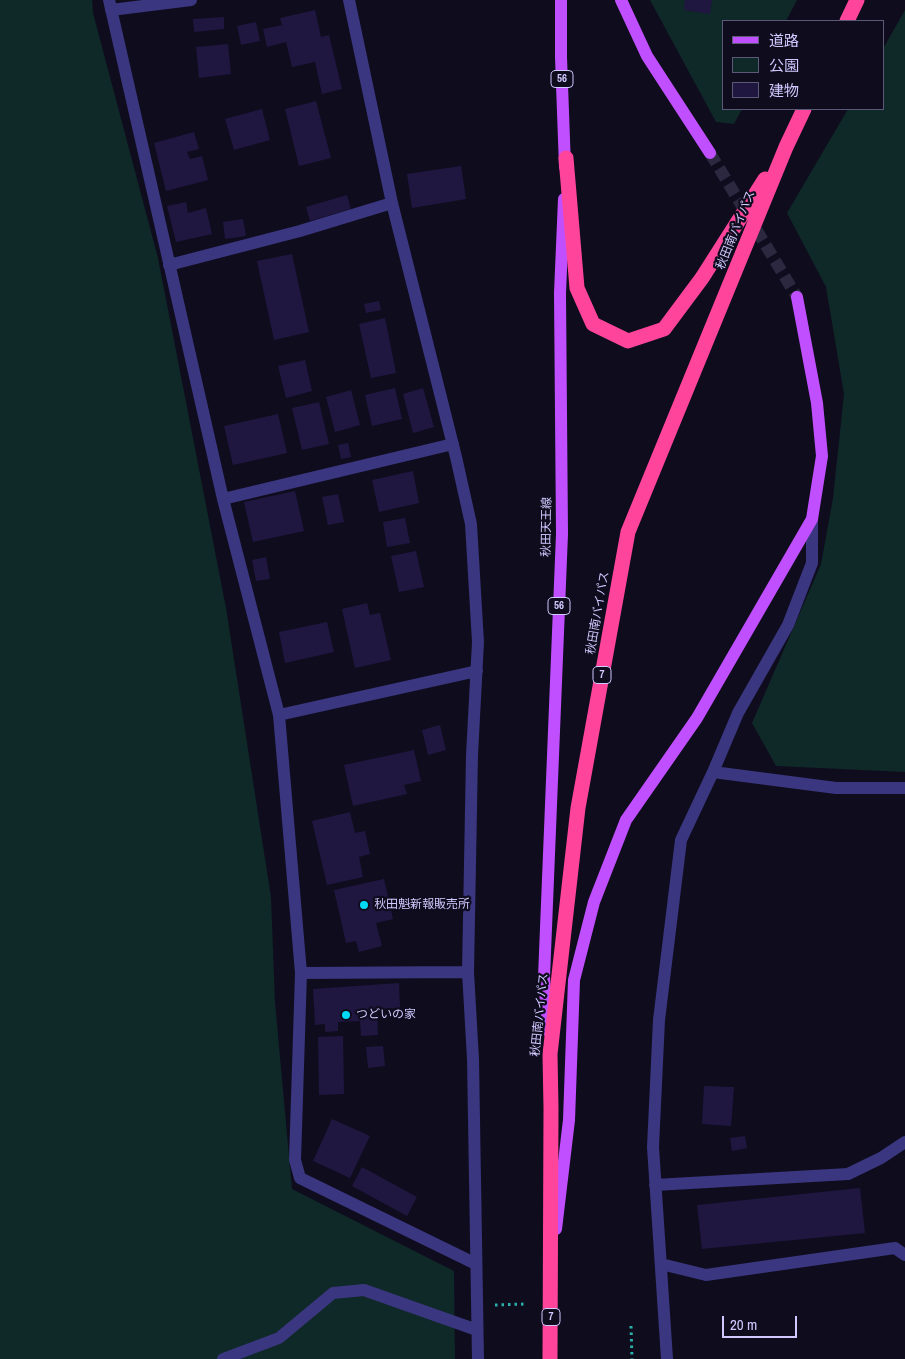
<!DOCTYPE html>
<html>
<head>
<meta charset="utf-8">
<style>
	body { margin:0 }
	#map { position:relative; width:905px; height:1359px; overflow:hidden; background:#0f0c1e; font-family:"Archivo Narrow","Noto Sans JP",sans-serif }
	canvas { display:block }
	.legend { position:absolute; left:722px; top:20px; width:162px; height:90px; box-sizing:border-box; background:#0f0c1e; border:1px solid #5c5878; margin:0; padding:6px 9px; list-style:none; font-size:15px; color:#d0c9ff }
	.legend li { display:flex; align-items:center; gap:10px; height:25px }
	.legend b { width:25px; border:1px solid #5c5878 }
	.scale { position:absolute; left:722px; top:1316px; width:75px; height:22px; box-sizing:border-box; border:2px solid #d0c9ff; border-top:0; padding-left:6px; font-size:15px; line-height:18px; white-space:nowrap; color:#d0c9ff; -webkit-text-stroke:4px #0f0c1e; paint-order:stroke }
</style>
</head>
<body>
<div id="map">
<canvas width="905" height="1359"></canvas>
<ul class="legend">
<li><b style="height:6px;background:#c050ff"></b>道路</li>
<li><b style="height:14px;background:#0f2828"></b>公園</li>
<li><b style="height:14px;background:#201740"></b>建物</li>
</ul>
<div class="scale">20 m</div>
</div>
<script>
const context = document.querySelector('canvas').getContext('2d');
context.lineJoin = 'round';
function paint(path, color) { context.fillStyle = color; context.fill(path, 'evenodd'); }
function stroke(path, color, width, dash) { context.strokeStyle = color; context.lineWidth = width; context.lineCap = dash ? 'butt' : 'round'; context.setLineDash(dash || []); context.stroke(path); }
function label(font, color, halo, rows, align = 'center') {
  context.font = font + ' "Archivo Narrow","Noto Sans JP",sans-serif'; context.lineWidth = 4.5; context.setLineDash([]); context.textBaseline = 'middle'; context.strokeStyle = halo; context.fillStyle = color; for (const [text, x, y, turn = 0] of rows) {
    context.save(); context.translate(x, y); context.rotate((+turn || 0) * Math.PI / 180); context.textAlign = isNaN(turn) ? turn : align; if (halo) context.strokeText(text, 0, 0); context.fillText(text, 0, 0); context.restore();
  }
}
paint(new Path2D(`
	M0,0H92L93,13L158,258L226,608L271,897L275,1002L292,1189L454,1271L455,1359H0Z
	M650,0H797L786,21H724V109H742L734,124L716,122Z
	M905,10V772L776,766L752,723L821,564L833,498L844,394L826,287L787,213L848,109H884V47Z`), '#0f2828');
paint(new Path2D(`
	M685,0H712L710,14L684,10Z
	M315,10L321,37L329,35L342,89L322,94L315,62L292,67L286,42L267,47L263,29L282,25L280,18Z
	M224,17V29L194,32L193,19Z
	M256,22L260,41L241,45L237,26Z
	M228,44L231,74L199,78L196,47Z
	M316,101L331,158L299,166L285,109Z
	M262,109L270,140L234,150L225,119Z
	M194,132L199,149L187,152L190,159L202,156L208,180L166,191L154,143Z
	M461,166L466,199L412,208L407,174Z
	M347,195L351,209L310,221L306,207Z
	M186,202L188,213L206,208L212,234L176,242L167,206Z
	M243,219L246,236L225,239L223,222Z
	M292,254L309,332L274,340L257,261Z
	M379,301L381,310L366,313L364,304Z
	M385,318L396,373L371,378L359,324Z
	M305,360L312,391L286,398L278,366Z
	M395,388L402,419L372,426L365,395Z
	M423,388L434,427L413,433L403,394Z
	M351,390L360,425L335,432L326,397Z
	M319,402L329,444L302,450L292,408Z
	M278,414L287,453L233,465L224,426Z
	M348,443L351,457L341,459L338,445Z
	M413,471L419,503L379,512L372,480Z
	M295,491L304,531L253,542L244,502Z
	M338,494L344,522L328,525L322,497Z
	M405,518L410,543L387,547L383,522Z
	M416,551L424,587L399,592L391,556Z
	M266,557L270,579L256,581L252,560Z
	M367,603L370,615L380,613L391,660L355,668L342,609Z
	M327,622L334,652L285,663L279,632Z
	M440,725L446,750L428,755L422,730Z
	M414,750L421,781L404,785L407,794L353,806L344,765Z
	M350,812L355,833L365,831L370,854L359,857L363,877L327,885L312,821Z
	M384,879L393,919L376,923L382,946L359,952L356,941L346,943L334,890Z
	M399,983L400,1008L377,1009L378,1035L361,1036L360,1021L338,1022V1031L325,1032V1024L315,1025L313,989Z
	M343,1036L344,1094L319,1095L318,1037Z
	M383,1046L385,1066L368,1068L366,1047Z
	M704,1086L734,1087L731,1126L702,1124Z
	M332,1119L370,1136L350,1178L313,1161Z
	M745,1136L747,1148L732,1151L730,1138Z
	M362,1167L417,1197L407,1216L352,1186Z
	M860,1188L865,1233L702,1249L697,1205Z`), '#201740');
stroke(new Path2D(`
	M710,153L797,297`), '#2c2840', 12, [12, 6]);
stroke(new Path2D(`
	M495,1305L526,1304
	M631,1326L632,1359`), '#2bb1ab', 3, [2.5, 4]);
stroke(new Path2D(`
	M109,0L223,499L279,715L301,973L468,972
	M349,0L392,203L456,457L471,524L478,642L472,755L468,972L473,1059L478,1359
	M111,10L191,0
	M169,265L300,231L392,203
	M223,499L453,444
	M279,715L477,671
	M713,772L836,788H905
	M301,973L295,1160L300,1178L476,1264
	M655,1185L848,1174L881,1158L905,1142
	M661,1264L706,1275L895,1248L905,1255
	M223,1359L279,1338L333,1293L364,1290L477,1330
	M667,1359L653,1147L659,1020L681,840L713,772L738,713L788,625L812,563V519`), '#3a367f', 12);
stroke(new Path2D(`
	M561,0V57L565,167
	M621,0L647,56L710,153
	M548,1031L544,977L562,534L560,293L564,199
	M556,1229L569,1120L574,980L594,902L626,820L697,718L812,519L822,456L817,403L797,297`), '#c050ff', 12);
stroke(new Path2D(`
	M847,21L857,0
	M566,158L577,288L593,324L628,341L664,329L702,278L765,179
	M550,1359L551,1108L550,1054L578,808L628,532L786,147L804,109`), '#ff449b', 15);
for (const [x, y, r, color] of [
	[364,905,5,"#00d8f4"],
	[346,1015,5,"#00d8f4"]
]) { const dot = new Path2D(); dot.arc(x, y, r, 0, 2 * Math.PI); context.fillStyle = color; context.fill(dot); stroke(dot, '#0f0c1e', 2); }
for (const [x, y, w] of [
	[562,79,22],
	[559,606,22],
	[602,675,18],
	[551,1317,18]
]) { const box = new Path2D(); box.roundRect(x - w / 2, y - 8.5, w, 17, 4); context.fillStyle = '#0f0c1e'; context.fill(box); stroke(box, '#d0c9ff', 1); }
label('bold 11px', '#d0c9ff', null, [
	["56",562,79],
	["56",559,606],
	["7",602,675],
	["7",551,1317]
]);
label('12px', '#d0c9ff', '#0f0c1e', [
	["秋田南バイパス",736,230,-68],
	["秋田天王線",547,527,-89],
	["秋田南バイパス",598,613,-80],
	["秋田南バイパス",540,1015,-84]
]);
label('12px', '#d0c9ff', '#0f0c1e', [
	["秋田魁新報販売所",374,905],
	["つどいの家",356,1015]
], 'left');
</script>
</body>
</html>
